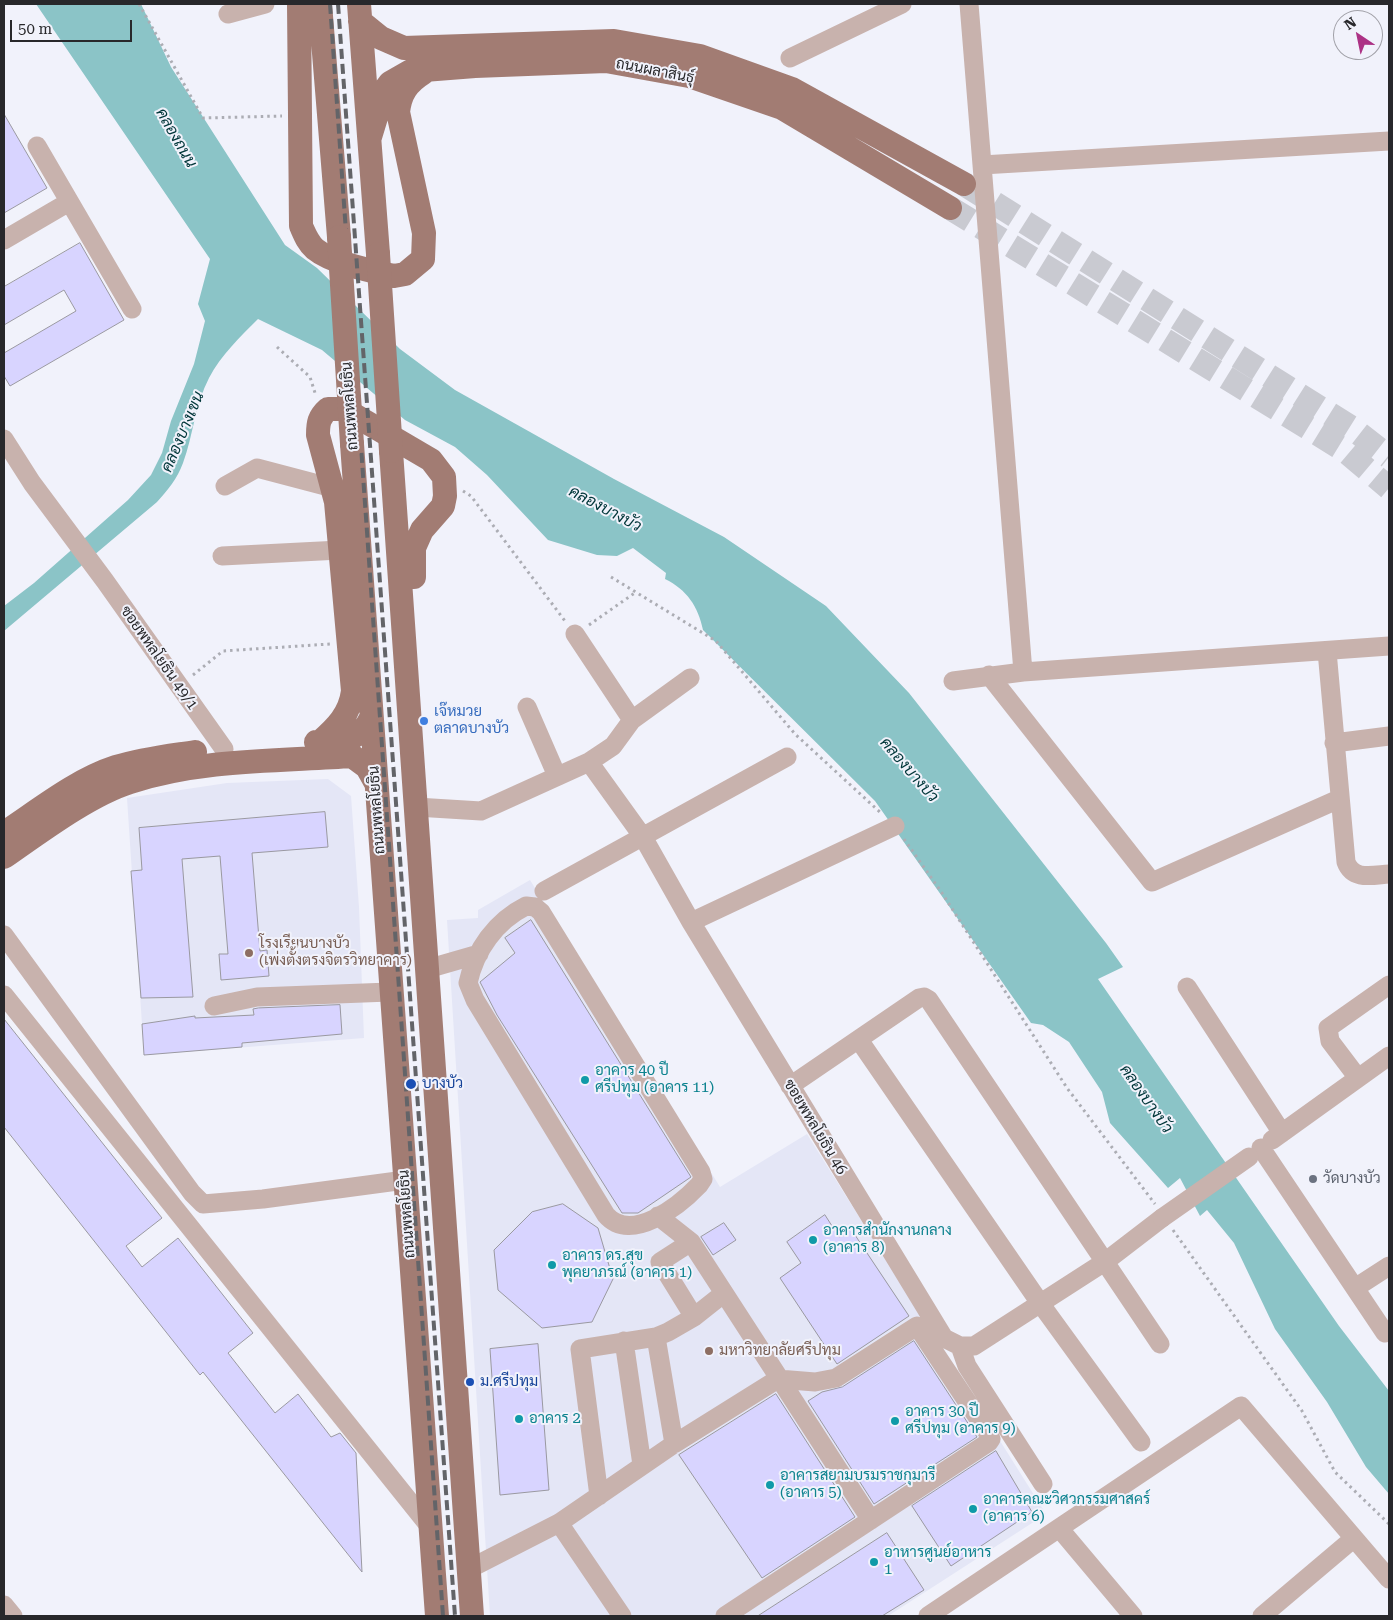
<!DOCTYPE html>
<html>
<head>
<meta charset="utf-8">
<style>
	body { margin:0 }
	#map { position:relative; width:1393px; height:1620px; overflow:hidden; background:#f1f2fb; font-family:"Roboto Serif",serif }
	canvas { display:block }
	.frame { position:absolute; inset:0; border:5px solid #28282b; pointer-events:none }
	.north { position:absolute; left:1333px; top:10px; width:50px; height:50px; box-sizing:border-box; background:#f1f2fb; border:1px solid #a1a1a8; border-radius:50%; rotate:326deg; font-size:14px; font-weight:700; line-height:20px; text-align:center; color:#28282b }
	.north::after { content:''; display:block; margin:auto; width:18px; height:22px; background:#ac3285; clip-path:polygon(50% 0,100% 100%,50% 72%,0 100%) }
	.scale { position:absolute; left:10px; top:20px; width:122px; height:22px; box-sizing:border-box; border:2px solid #28282b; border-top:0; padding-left:6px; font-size:15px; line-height:18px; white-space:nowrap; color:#28282b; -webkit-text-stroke:4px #f1f2fb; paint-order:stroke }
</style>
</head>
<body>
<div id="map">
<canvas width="1393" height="1620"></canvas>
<div class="frame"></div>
<div class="north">N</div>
<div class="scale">50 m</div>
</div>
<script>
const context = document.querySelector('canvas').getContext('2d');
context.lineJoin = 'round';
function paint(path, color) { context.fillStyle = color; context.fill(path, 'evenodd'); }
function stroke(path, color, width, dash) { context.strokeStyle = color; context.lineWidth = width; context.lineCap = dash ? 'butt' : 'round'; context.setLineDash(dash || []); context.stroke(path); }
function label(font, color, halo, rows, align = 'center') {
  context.font = font + ' "Roboto Serif",Sarabun,serif'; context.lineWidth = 4; context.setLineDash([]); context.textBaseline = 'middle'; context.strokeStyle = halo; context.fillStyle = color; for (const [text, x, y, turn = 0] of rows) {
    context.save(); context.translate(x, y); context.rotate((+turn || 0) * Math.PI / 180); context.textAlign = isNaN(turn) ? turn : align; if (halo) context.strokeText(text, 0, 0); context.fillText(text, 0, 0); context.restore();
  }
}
paint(new Path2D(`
	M328,779L351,796L359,907L364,1038L144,1055L127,798L227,783Z
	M530,880L720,1187L807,1134L1046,1514L888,1616H490L447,920L478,918V910Z`), '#e4e6f6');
paint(new Path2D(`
	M36,4H141L171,67L285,245L317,268L400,349L455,390L614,479L724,537L826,606L909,693L1106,943L1123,967L1098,979L1339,1326L1389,1391V1494L1366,1467L1327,1402L1275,1329L1234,1243L1207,1210L1200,1216L1180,1178L1168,1188L1110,1123L1102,1092L1069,1042L1043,1025L1031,1023L875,801L703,630C698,606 687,590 665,579L666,573L633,548L617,556L597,555L548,540L487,475L455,447L405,420L322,350L258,319C240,337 221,355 209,378C195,405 193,436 183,463C177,479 168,490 157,502L4,631V606L34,583L128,500L151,475L162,453L171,421L194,364L205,321L198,304L210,259Z`), '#8bc4c7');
const building = new Path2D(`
	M4,114L47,188L4,213Z
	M80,243L124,320L10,386L4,376V353L76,311L64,290L4,325V287Z
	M325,812L328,847L252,853L260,951L267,950L269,976L221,980L219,954H228L220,856L182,859L193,997L141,998L131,871L142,870L139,828Z
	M531,920L691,1177L638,1213H622L497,1015L480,982L515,953L505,938Z
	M340,1005L342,1034L242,1043V1047L144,1055L142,1024L195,1016V1018L254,1015L253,1009L258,1008Z
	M4,1019L162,1218L126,1246L142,1267L178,1238L253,1333L228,1353L275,1413L298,1394L331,1437L340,1433L356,1453L362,1572L203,1372L200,1375L4,1127Z
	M563,1204L598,1228L613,1279L592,1322L542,1328L498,1290L494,1250L532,1212Z
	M825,1215L839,1237L851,1229L909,1316L837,1364L780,1278L801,1263L787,1242Z
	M724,1223L736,1240L713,1255L701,1237Z
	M914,1341L977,1437L874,1504L808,1401L822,1392L842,1387Z
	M538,1344L549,1490L500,1495L490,1349Z
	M776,1394L855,1517L762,1578L679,1455Z
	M996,1451L1032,1512L951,1566L912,1506Z
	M887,1533L924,1590L882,1616H758Z`);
paint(building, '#d8d4ff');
stroke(building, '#9a99a1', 1);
stroke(new Path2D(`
	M964,184L1352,428L1389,457
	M950,208L1344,450L1389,488`), '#c9cad1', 24, [24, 12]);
stroke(new Path2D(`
	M139,4L203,118L282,116
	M277,347L310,377L316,396
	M463,491L471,496L565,621
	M611,577L716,641L795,734L882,814
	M589,625L636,592
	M193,675L223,651L330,644
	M904,839L942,893L1067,1088L1155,1204
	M1173,1230L1302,1411L1335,1472L1389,1524`), '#acadb4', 3, [2.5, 4]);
stroke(new Path2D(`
	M969,4L1023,672
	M228,14L265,4
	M790,58L902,4
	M37,146L132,309
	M982,165L1389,141
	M4,240L69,202
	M4,439L32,483L105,581L224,749
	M225,486L257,468L333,488
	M222,556L340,550
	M575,634L632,720
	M1327,651L1346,862C1353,881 1373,875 1389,874
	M989,675L1152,882L1339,799
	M953,681L1023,672L1389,646
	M527,707L557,776
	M1334,743L1389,736
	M589,762L643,837L691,922L944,1338L960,1346H974L1106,1261L1162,1218
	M416,807L481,811L589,762L613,746L632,720L690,678
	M544,891L787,757
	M526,906L535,907L541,912L701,1172L703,1179L699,1185C679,1206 631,1244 606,1215L475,1000L468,983C475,950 496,921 526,906Z
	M691,922L895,826
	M4,935L192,1193L203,1204L263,1199L405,1180
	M427,969L479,954
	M1187,987L1282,1133
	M4,995L430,1527
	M214,1006L257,997L390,992
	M859,1040L1040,1303L1141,1442
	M1358,1078L1330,1041L1328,1028L1389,985
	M790,1086L919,998L924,997L929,1000L1160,1344
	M1272,1140L1389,1056
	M1261,1148L1385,1333L1389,1331
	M658,1216L691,1242L871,1520
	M691,1242L660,1262L694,1317
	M1355,1288L1389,1266
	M656,1337L674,1444
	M624,1341L642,1465
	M960,1346L967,1366L1043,1484
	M599,1496L580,1349L656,1337L668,1332L694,1317L723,1294
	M559,1523L622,1616
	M1059,1528L1133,1616
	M469,1569L559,1523L674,1444L778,1379L815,1382L836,1378L917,1326L988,1433L991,1439L989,1442L725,1616
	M4,1605L13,1616
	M928,1616L1241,1406L1389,1579
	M1262,1616L1353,1539`), '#c8b2ad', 19);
stroke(new Path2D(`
	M299,4L301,226C305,235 308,243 315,249C332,263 372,271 394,276L405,274L423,259L424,233L398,112C400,94 407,83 423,73
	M320,4L339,237
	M359,4L378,254
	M360,21L381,38L404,48L614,41L700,56L792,89L964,184
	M370,137L384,91L390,83L411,71L475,66L606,61L689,76L782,108L950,208
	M352,444L437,1616
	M391,451L472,1616
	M316,742C339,741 360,742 371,718
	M320,742C337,727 350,714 353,691L336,502L318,435C318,423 319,417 328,409H344L431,460L444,477L445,496L443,506L422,530L414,548V577
	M4,833C39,810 76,780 116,767C142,759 169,756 195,752
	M4,857C40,832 89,795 130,782C201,759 279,761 352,756L367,767L376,783`), '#a27c73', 24);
stroke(new Path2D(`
	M330,4L443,1616
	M338,4L455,1616`), '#636468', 4, [10, 5]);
stroke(new Path2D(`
	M1162,1218L1249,1157`), '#c8b2ad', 19);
stroke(new Path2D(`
	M339,237L352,444
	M378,254L391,451`), '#a27c73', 24);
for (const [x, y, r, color] of [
	[424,721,5,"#3f7fe0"],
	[249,953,5,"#8d6e63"],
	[585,1080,5,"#0f9aa8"],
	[411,1084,6,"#1a4fb4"],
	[1313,1179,5,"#6b7280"],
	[813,1240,5,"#0f9aa8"],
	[552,1265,5,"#0f9aa8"],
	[709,1351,5,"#8d6e63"],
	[470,1382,5,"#1a4fb4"],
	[519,1419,5,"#0f9aa8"],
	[895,1421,5,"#0f9aa8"],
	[770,1485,5,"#0f9aa8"],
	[973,1509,5,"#0f9aa8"],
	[874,1562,5,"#0f9aa8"]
]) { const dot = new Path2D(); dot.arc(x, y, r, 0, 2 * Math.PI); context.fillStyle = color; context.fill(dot); stroke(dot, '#f1f2fb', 2); }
label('15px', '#28282b', '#f1f2fb', [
	["ถนนผลาสินธุ์",655,71,11],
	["ถนนพหลโยธิน",350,406,-94],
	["ซอยพหลโยธิน 49/1",159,658,55],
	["ถนนพหลโยธิน",377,810,-94],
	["ซอยพหลโยธิน 46",815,1127,59],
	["ถนนพหลโยธิน",407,1214,-94]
]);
label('15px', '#366cbe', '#f1f2fb', [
	["เจ๊หมวย",434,712],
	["ตลาดบางบัว",434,729]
], 'left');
label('15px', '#785e54', '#f1f2fb', [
	["โรงเรียนบางบัว",259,944],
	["(เพ่งตั้งตรงจิตรวิทยาคาร)",259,961],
	["มหาวิทยาลัยศรีปทุม",719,1351]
], 'left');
label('15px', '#0d838f', '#f1f2fb', [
	["อาคาร 40 ปี",595,1071],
	["ศรีปทุม (อาคาร 11)",595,1088],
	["อาคารสำนักงานกลาง",823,1231],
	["(อาคาร 8)",823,1248],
	["อาคาร ดร.สุข",562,1256],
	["พุคยาภรณ์ (อาคาร 1)",562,1273],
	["อาคาร 30 ปี",905,1412],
	["ศรีปทุม (อาคาร 9)",905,1429],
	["อาคาร 2",529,1419],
	["อาคารสยามบรมราชกุมารี",780,1476],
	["(อาคาร 5)",780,1493],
	["อาคารคณะวิศวกรรมศาสคร์",983,1500],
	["(อาคาร 6)",983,1517],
	["อาหารศูนย์อาหาร",884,1553],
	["1",884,1570]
], 'left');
label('15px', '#164399', '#f1f2fb', [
	["บางบัว",422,1084],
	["ม.ศรีปทุม",480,1382]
], 'left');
label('15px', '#5b616d', '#f1f2fb', [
	["วัดบางบัว",1323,1179]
], 'left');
label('italic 16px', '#003639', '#f1f2fb', [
	["คลองถนน",176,138,60],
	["คลองบางเขน",183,432,-67],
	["คลองบางบัว",605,509,28],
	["คลองบางบัว",909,770,49],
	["คลองบางบัว",1146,1099,55]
]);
</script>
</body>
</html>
